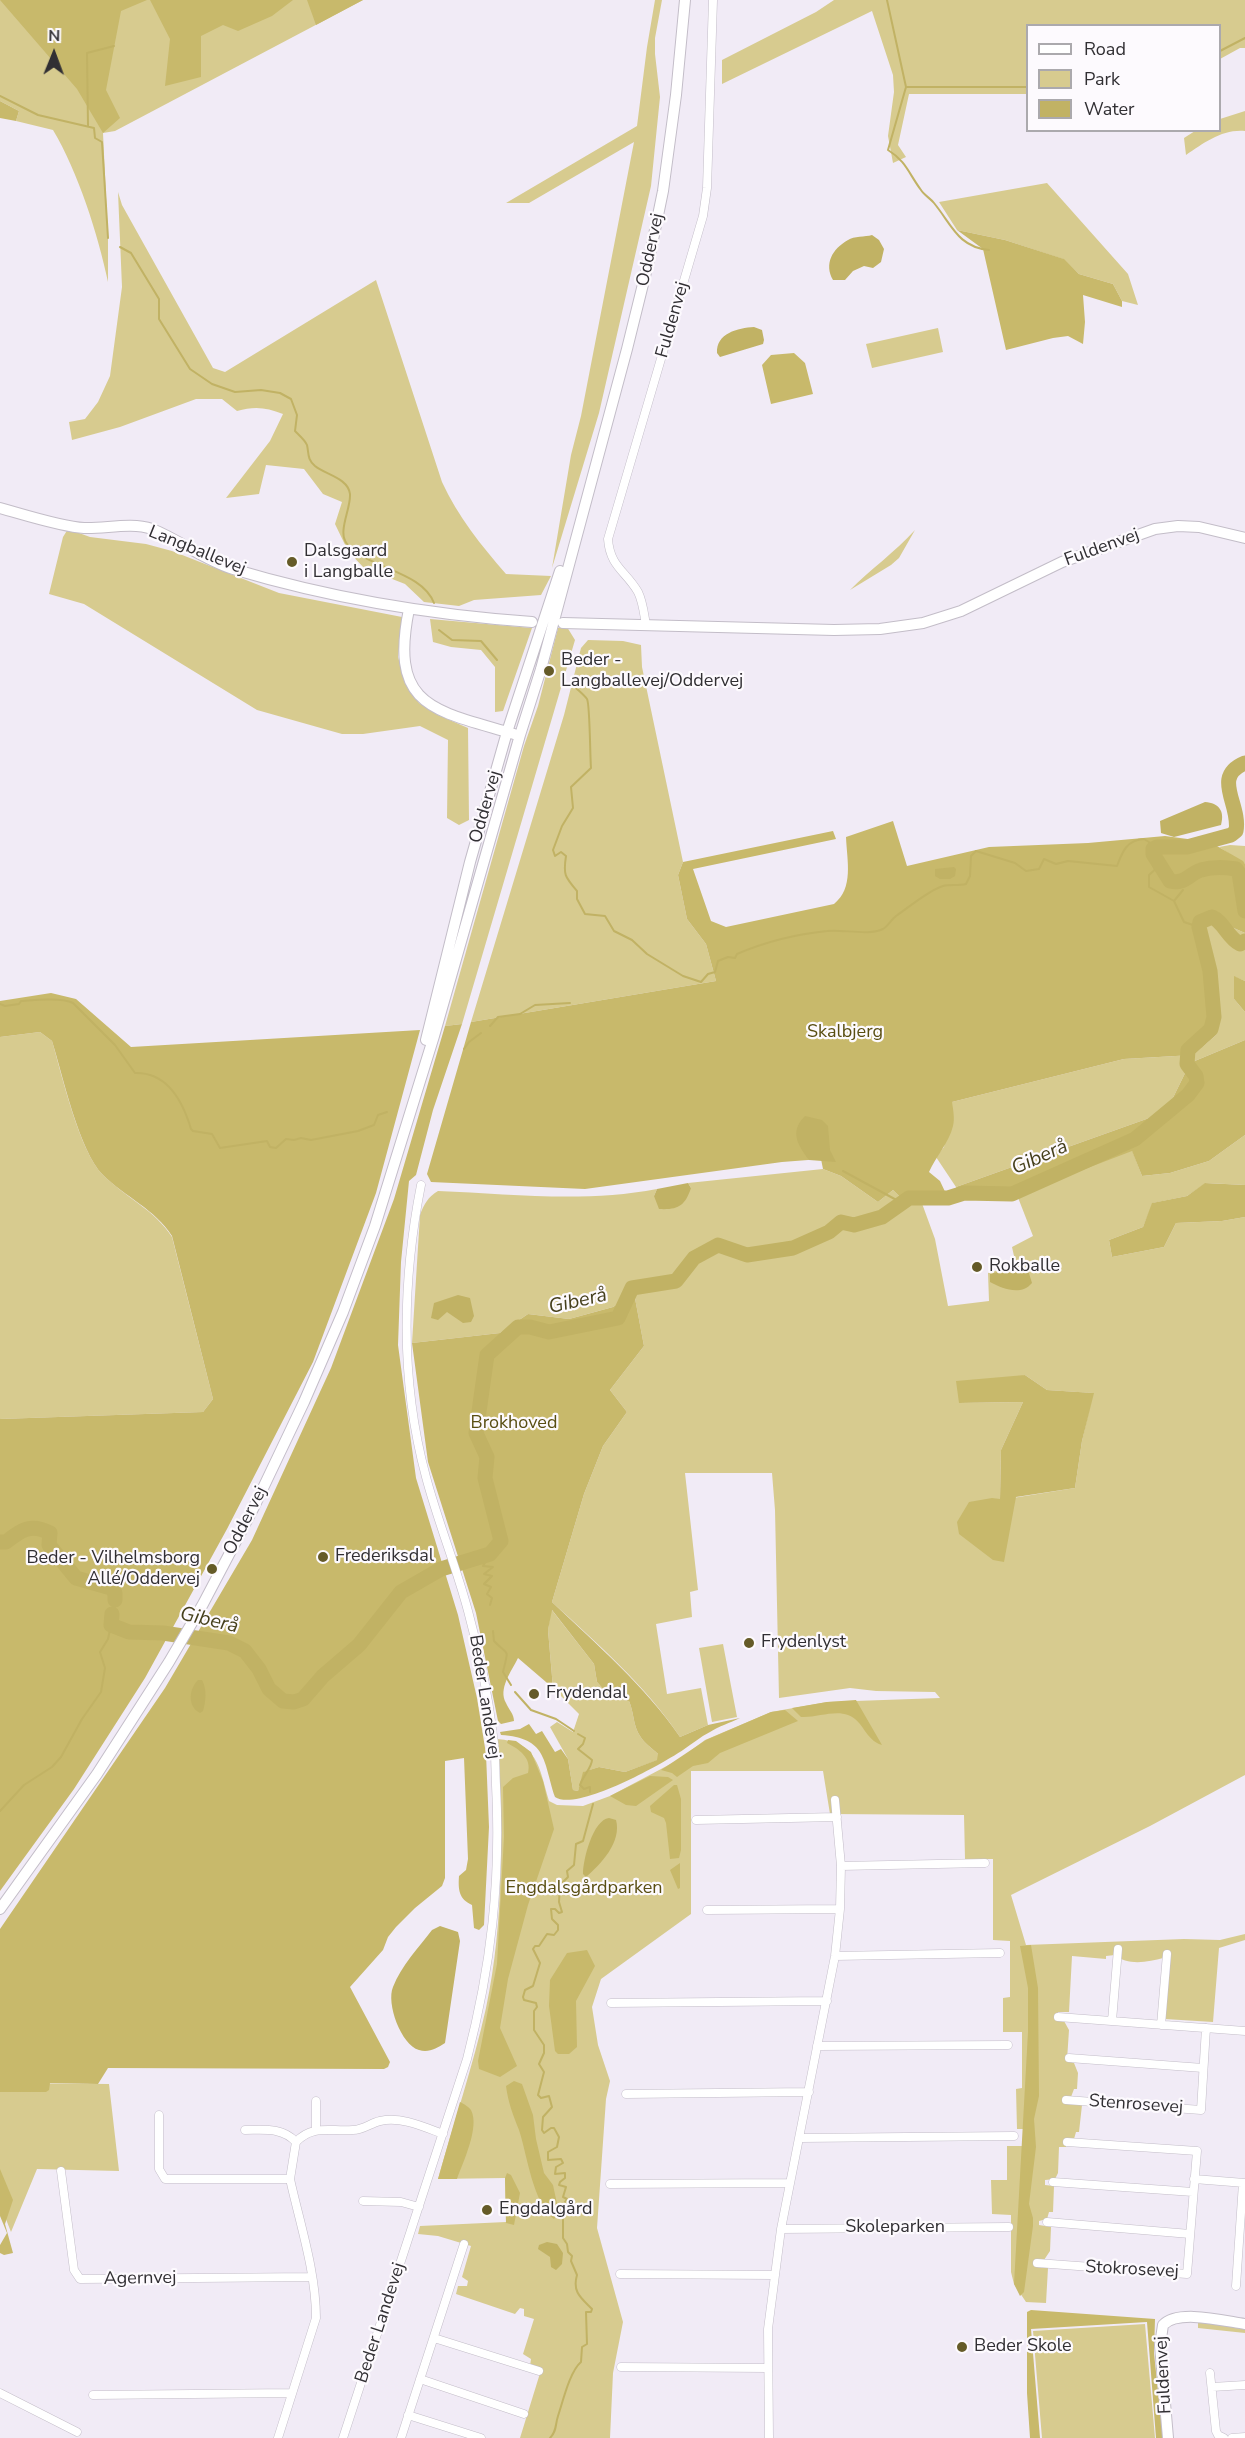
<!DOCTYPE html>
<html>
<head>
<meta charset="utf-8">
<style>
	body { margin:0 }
	#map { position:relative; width:1245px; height:2438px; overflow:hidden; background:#f1ebf6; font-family:"Nunito Sans",sans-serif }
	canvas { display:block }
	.legend { position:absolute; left:1026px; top:24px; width:195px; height:108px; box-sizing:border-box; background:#fdfafe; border:2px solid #aba9ad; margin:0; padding:8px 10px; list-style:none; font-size:18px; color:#312f33 }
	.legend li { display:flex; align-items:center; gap:12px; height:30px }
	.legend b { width:30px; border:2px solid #aba9ad }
	.north { position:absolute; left:24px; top:24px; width:60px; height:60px; -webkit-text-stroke:4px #fdfafe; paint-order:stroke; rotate:1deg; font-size:16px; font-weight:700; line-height:24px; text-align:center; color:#312f33 }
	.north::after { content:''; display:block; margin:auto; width:21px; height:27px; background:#312f33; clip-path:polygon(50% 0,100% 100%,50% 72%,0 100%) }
</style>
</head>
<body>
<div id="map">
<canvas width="1245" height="2438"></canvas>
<ul class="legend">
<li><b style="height:8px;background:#fff"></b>Road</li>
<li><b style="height:16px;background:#d7cb8f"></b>Park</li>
<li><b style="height:16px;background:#c1b264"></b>Water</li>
</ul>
<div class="north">N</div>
</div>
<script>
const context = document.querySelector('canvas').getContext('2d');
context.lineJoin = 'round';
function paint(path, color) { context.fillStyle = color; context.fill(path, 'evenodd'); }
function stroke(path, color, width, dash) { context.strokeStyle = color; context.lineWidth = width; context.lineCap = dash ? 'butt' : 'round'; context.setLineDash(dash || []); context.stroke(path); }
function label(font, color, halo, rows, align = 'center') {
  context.font = font + ' "Nunito Sans",sans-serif'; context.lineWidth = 4.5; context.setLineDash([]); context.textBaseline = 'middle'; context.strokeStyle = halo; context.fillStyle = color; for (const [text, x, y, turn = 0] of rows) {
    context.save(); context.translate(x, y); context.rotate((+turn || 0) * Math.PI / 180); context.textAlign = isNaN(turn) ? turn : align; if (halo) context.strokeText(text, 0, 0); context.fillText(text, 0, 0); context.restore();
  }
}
paint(new Path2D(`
	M0,0H363L115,131L103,133L108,238V282C98,234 78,172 53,130L16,121L19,111L0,101Z
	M655,0H662L655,38V54L660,97L651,186L599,413L552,568L571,455L581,416L634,142L529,203H506L637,126L647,47Z
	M834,0H1245V48H1240L1220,59V26H1028L1027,94H909L898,145L906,157L893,163L888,136L894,92L893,75L872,11L722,84V60L816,12Z
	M1245,111V131C1222,129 1204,143 1186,155L1184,138L1195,131L1220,130V119Z
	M1047,183L1128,274L1138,305L1122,301L1113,284L1079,274L1063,259L1005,240L957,230L939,202Z
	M118,192L122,205L213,368L225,372L376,280L442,482C458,517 481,545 506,574L551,576L541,595L474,600L459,606L424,602L405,584L364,568L348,551L335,524L342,502L323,494L304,469L266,465L259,494L226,498L270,441L283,414C266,407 254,406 237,411L222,399H196L120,427L72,440L69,422L85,419L98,402L110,376L122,287Z
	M938,328L943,352L872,368L866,344Z
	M68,529L90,537L146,544L172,551L279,593L402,617L398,657L406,683L419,703L438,715L468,728L469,820L459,825L447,818L448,740L420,726L363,734H342L257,710L84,604L49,594L63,537Z
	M915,530L899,558L891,565L850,590C871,569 895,552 915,530Z
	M430,619L532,628L503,711L495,712V667L481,650L451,647L433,642Z
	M567,627L575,640L462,1024L445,1026L524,746L538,706L558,628Z
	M588,640L623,641L641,645L642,667L683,862L678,875L687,919L706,944L716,981L471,1022L564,715L581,648Z
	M1230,845L1245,846V864L1219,847Z
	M1213,919L1245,933V981L1235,977L1234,999L1245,1012V1040L1190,1063L1166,1112L956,1187L936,1157L944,1147L952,1102L1124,1059L1193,1055L1216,1035L1199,926Z
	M40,1032L52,1041C62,1075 79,1151 103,1175C125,1197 155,1210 172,1237L213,1399L203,1412L0,1419V1037Z
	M1245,1135V1185L1206,1183L1187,1196L1153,1203L1143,1227L1109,1240L1112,1257L1164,1247L1176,1223L1222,1221L1245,1217V1775L1150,1826L1011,1895L1026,1945L1184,1939L1220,1940L1245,1934V1940L1219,1948L1213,2022L1165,2019L1169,1951H1165L1163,1958C1149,1962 1127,1966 1115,1955L1106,1956V1959L1072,1956L1069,2012H1058L1057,2019L1064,2021L1069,2030L1067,2060L1074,2063L1078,2073L1077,2089H1074L1071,2097L1063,2098V2103L1082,2105L1079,2132H1076L1074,2139L1067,2140L1066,2147H1059L1058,2173L1055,2179L1045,2180V2185L1054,2186L1053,2212H1049L1047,2219L1039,2221V2225L1051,2227L1050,2251L1044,2260L1036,2262V2267L1048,2268L1046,2303L1026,2302L1014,2284L1011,2272V2215L992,2214L991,2180H1007V2146H1023L1024,2129H1017L1016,2089L1022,2088V2032H1003V1998L1010,1997V1941L993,1940V1859H965L964,1815L830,1814L823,1771H691V1914L601,1979L592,2007L598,2045L610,2081L606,2099L597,2228L623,2322L613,2373L610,2438H520L541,2370L530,2366L531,2359L523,2354L534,2319L524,2316V2309L520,2308L515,2314L456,2294L458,2286H467L468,2281L462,2277L471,2246L438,2236L418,2234L420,2226L506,2222L505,2178L438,2179C454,2122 473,2066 486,2008C505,1920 502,1828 497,1739C538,1742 539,1767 549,1801L557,1805L583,1806L610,1796L678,1760L705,1740L771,1712L827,1702L940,1698L935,1692L876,1691L850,1688L779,1698L775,1510L772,1473H685L698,1590L690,1592L692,1617L656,1624L667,1694L701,1688L708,1725L680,1737C646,1686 598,1644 552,1602L584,1494L603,1446L627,1412L610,1390L644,1346L634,1293L613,1307L569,1319L528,1314L500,1333L412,1343L420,1215C424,1204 428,1197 438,1191C511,1194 585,1203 657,1189L654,1196L691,1188L688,1183L823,1169L841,1176L878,1202L893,1190L901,1198H920L935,1239L948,1306L989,1301L988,1273L1016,1265L1012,1247L1033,1236L1017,1195L1132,1150L1142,1176L1170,1173L1209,1161ZM1025,1375L1047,1390L1093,1393L1082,1441L1075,1488L1000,1500L1001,1450L1023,1402L960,1403Z
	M551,1609L594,1664L597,1682L612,1699L629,1701C634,1712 633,1726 640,1736C644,1743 652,1748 658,1754V1760L625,1772L599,1767L584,1772L578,1791L573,1790L568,1759L550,1727L557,1722L573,1732L579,1714L553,1688L548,1630Z
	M723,1644L737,1717L712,1722L699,1648Z
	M0,2083L109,2084L119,2171L37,2169L11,2232L0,2204Z
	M1198,2322L1245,2327V2333L1198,2328Z
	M1145,2324L1155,2438H1042L1033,2331Z`), '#d7cb8f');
paint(new Path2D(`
	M0,0H147L121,11L106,90L120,118L103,133L77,89Z
	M150,0H293L272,16L238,31L223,25L201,36V77L165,86L170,39Z
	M307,0H363L316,25Z
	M0,101L19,111L16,121L0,118Z
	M957,230L1005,240L1064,259L1079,274L1113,284L1122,301V307L1083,295L1085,322L1083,344L1068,336L1053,338L1006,350L983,249Z
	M794,353L805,363L813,394L771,404L762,365L771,355Z
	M893,821L907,866L989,847L1088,843L1165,836L1210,842L1243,861L1245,864V933L1213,919L1199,926L1216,1035L1193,1055L1124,1059L952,1102C953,1109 955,1119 953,1126C949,1143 936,1156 929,1172L940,1181L948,1198H901L893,1190L878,1202L841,1176L823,1169L821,1159L782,1162L585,1189L431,1182L427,1174L471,1022L716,981L706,944L687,919L678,875L683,862L833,831L836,839L693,869L711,921L726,927L834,904C854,888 847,861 846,837Z
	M1234,976L1245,981V1012L1234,999Z
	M51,993L76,999L131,1047L420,1030L376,1193L313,1362L227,1529L145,1678L74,1789L0,1891V1419L203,1412L213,1399L172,1236C155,1209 125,1197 103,1175C79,1151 63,1076 52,1041L40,1032L0,1037V1001Z
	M462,1024L433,1110L416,1175L409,1181L401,1262L398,1345L416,1478L458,1615L477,1698L486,1754L489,1827L484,1925L479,1930L474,1928L472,1905C459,1899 458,1890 459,1876L466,1870L468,1859L464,1758L445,1761V1878L442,1886L415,1908L396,1927L388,1937L383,1950L350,1987L390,2062L388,2067L384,2069L108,2068L98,2084L50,2083L49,2090L46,2092H0V1929L165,1688L252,1540L331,1368L394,1199L445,1026Z
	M1245,1040V1135L1209,1161L1170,1173L1142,1176L1132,1151L1017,1195H993L963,1200L956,1187L1166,1112L1190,1063Z
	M1205,1183L1245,1185V1217L1222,1221L1176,1223L1164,1247L1112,1257L1109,1240L1143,1227L1152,1203L1187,1196Z
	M634,1293L644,1346L610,1390L627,1412L603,1446L584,1494L552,1602C597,1645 645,1686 680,1737L708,1725L740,1718C730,1723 719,1726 710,1732C700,1737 692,1744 683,1750C662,1764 577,1812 555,1797C543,1760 547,1738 501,1735L500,1732L520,1729L529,1724L536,1734L542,1731L555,1752L561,1749L568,1759L573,1790L578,1791L583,1772L599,1767L625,1772L657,1760L658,1754C652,1748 644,1743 640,1736C633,1726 634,1712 629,1701L612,1699L597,1682L594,1664L552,1610L548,1630L553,1688L518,1658C511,1672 498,1689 506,1703C509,1710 514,1714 514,1721L501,1724L498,1721L476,1613L428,1462L412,1343L500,1333L528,1314L569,1319L613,1307Z
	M1025,1375L1047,1390L1094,1393L1082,1441L1075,1488L1016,1497L1004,1562L993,1560L959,1534L957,1522L969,1502L992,1498L1000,1499L1001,1450L1023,1402L959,1403L956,1381Z
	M856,1700L882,1745C865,1740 864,1721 848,1715C834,1710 816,1718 801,1717L792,1708L827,1702Z
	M785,1710L798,1721L720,1753L708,1763L693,1766L677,1777L672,1773L661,1770L706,1740L771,1712Z
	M508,1740L516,1741L531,1752L543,1781L554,1829L528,1905L508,1979L500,2028L517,2066L500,2077L479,2069L478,2061L497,1964L504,1837L503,1787L513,1778L528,1773C532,1758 519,1749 507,1743Z
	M650,1776L668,1777L673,1780L636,1806L626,1805L610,1796Z
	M674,1785H677L681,1799V1850L679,1858L670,1859L666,1823L664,1818L651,1812L650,1806Z
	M680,1863V1888L678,1889L670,1870Z
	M1031,1945L1038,1988L1039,2096L1034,2119L1036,2147L1029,2204L1033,2218V2226L1024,2292L1020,2296L1014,2284L1028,2032V1988L1020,1946Z
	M587,1950L595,1966L576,2001L577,2047L569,2054H558L555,2051L549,2006L550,1980L567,1953Z
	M514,2081L522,2084L533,2115L536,2139L544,2173L553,2185L559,2213L554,2219C533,2204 527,2154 519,2130C513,2115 508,2102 506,2086Z
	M460,2102C464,2104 469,2107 471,2110C480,2127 463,2162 457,2179H438Z
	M0,2169L13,2200L5,2224L13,2253L4,2255L0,2253V2245L7,2233L0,2216Z
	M507,2173L511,2175L520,2193L514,2225L506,2223L505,2178Z
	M1031,2310L1155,2319L1154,2353L1163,2438H1156L1147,2322L1031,2329L1040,2438H1030L1027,2393V2312Z`), '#c8b96b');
paint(new Path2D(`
	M872,235L879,240L884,249L881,262L873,268L864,266L853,271L845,280H833C824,264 832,249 848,240C854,236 865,237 872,235Z
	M754,327L762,330L764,340L763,344L720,357L717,353C716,333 738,328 754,327Z
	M1205,802C1219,803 1225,811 1221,825L1174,837L1161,833L1160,821Z
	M954,867L956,869L955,876L950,879H940L935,876V869Z
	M805,1116L822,1120L828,1126L830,1150L836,1162L809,1160C798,1145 789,1132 805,1116Z
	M688,1183L691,1188C685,1206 678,1210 659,1209L654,1196L657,1189Z
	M1021,1266L1028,1270L1032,1283C1021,1296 1003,1289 990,1282V1274Z
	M458,1295L470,1298L474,1316L471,1322L463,1323L447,1312L438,1320L431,1318L434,1303Z
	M198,1680H202C207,1689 206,1701 203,1711L200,1713C187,1706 189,1689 198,1680Z
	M609,1818L616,1820C622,1842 601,1864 586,1877L583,1874C583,1859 593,1820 609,1818Z
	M440,1926L458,1932L460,1941L445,2043C437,2048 429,2053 419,2050C401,2045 386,2003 393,1987C401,1966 419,1947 432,1930Z
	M547,2242L557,2244L563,2253L562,2264L556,2270L551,2267L550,2257L538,2249L539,2245Z`), '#c1b264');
stroke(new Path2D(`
	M887,0L906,87L888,150C906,161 909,174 921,190C924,195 930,198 934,203C952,225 958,247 989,250
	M1220,51L1245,38
	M906,87H1028
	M0,96L38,115L94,128L95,138L102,142L108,238
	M88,126L87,53L114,46
	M120,247L131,253L159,299V319L190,369L212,384L235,392L261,390L280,393L291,399L297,415L295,431C299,435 305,440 307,445C309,454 307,459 315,466C326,475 348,478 350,494C351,509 337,532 347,544C369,569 422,571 434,603
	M439,630L452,640L481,641L497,660
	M576,688C579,691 584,695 587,699C590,704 590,757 591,768L571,787L573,808L562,826L553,850L555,856L561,852L566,856C563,875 565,877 577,891V899L585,914L605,916L614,931L632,940L647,954L683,976L701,982L708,974L715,972L718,961L728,957L735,958L737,954C765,942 797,934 827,931C842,929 869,936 883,929C888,926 891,920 896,916C908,908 929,890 943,886C950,884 958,886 966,884L970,876L971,856L976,851L1015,863L1026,871L1039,869L1044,859L1056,864L1068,861L1117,866C1122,853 1126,840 1144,839L1157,847
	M1159,866L1149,875V887L1174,901L1184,922L1199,927
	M1174,901L1183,890
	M0,1004L5,1006L19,1004L21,1001C34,1000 62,997 73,1003L115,1045L135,1073C167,1072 183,1102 191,1129L193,1131L212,1134L220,1148L267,1141L270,1147L276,1148L286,1139L294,1140L301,1138L311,1140L358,1131L374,1125L378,1115L387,1112
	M490,1026L498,1017L520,1014L535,1005L570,1003
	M464,1049L469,1042L481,1033
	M843,1171L902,1203
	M490,1605L492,1598L487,1594L491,1587L484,1584L492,1576L484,1574L493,1567L483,1566L490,1554
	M493,1631L494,1641C509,1657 509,1646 503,1672L511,1685
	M515,1692L531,1710L556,1719L574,1731
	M578,1734L585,1738L583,1744L578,1749L592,1760C592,1767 583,1776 580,1785L584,1789L590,1787V1792
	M0,1811L24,1785L52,1767L61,1757L82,1719L101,1692L105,1668L100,1652L108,1639L111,1625
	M550,2438C557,2431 555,2425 558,2416C563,2401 570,2371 581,2362L582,2347L587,2344L586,2312H591L592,2309C581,2298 572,2292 577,2275L571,2261L572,2256L568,2252L567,2244L563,2238V2217L568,2211L563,2205L567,2199L563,2197L566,2187L559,2185L560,2182L565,2178V2173L555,2174L556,2167L563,2163L561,2159L548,2160V2152L557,2147L559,2137L554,2128H551L544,2133L542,2130L543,2117L552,2107L549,2096L541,2098L538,2095L544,2072L539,2064L544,2053V2045L534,2030V2011L537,2007L536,2003L524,2000L523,1997L525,1990L533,1986L540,1963L533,1949L535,1946H539L547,1934L554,1935L558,1930V1925L552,1919L551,1909H555L559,1913L562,1912L559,1902L560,1885L568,1877L567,1871L574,1865L576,1844L583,1841L593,1804`), '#c1b264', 2);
stroke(new Path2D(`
	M1245,763C1211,777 1241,804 1236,831L1231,835L1187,847H1157L1153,849V854L1170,881C1184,885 1189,874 1201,870C1211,867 1225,867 1236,869L1239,873L1245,911
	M0,1542H6C21,1530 31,1523 50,1533L49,1545L76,1578L111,1588L115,1593V1600
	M112,1614L111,1625L129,1632L163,1633L229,1643L245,1651L259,1669L269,1689L283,1701L294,1702L303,1699L323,1676L359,1645L401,1592L441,1569L490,1554L501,1541L485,1478L487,1457L476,1433L487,1355L518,1327H530L549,1332L618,1318L632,1288L676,1281L694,1258L718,1245L747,1255L793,1248L829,1232L841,1222L854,1225L882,1217L909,1198H948L964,1193L1012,1194L1135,1139L1188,1095L1197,1083L1196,1076L1187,1064L1188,1050L1211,1029L1214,1017L1210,971L1199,927L1200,922L1212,917C1224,922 1227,937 1240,944L1245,941`), '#c1b264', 15);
const street = new Path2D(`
	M646,625C644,614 643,602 638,592C626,571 610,567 608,539L703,216L707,188L713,0
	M696,1820L837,1817
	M841,1866L985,1863
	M707,1910L840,1909
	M835,1956L1000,1953
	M611,2003L827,2001
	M1058,2017L1245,2031
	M1112,2021L1118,1949
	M1161,2025L1167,1954
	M817,2046L1008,2045
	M1069,2058L1203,2068
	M626,2094L809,2092
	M1066,2100L1201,2110L1206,2028
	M316,2101V2130
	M159,2115V2169L165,2179H290C300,2224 316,2272 316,2318L278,2438
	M245,2130C264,2130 282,2127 296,2142
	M800,2138L1014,2136
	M61,2171L74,2270L80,2279L312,2277
	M290,2179L296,2142C313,2124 331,2132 353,2130C363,2130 371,2123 380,2121C401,2116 424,2127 443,2134
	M1194,2179L1245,2183
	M1053,2182L1193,2192
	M610,2184L789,2183
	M363,2201L401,2202L419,2207
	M1047,2222L1190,2234
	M781,2229L1009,2227
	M1037,2263L1187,2274L1197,2151L1067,2142
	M620,2274L774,2275
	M1236,2286L1243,2183
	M434,2338L539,2371
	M621,2367L768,2368
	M1210,2373L1216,2431L1218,2435L1224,2438
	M420,2379L524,2414
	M1212,2387L1245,2385
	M0,2393L77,2432
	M93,2395L292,2393
	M408,2415L481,2438
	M343,2438L467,2059C491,1967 501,1881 496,1785C495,1769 496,1752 493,1736C488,1694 479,1651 468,1611C456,1566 438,1522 426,1477C400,1381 402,1282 421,1185
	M401,2438L464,2244
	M769,2438L768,2329L781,2229L835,1956L840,1909L841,1866L835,1800
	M1232,2438L1245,2437`);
const secondary = new Path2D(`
	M0,508C22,514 62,527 84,528C105,529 131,522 152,529C180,540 204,560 233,569C330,598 432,615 532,622
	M409,609C389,708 434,710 514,734
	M563,623L834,630L880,629L923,623L961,611L1062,562L1155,529L1178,526L1199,527L1245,538
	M426,1040L470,862L507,732L560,571
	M0,1909L97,1774L169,1662L203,1604L254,1507L304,1402L343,1312L375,1226L434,1036L520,735L541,669L627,349L648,264L663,191L676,95L685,0
	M1168,2438L1160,2345L1163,2325C1178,2309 1224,2321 1245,2324`);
stroke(street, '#c3bdc8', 9);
stroke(secondary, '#c3bdc8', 12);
stroke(street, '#fff', 8);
stroke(secondary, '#fff', 10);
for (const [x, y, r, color] of [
	[292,562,6,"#655b28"],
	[549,671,6,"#655b28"],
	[977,1267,6,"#655b28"],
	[323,1557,6,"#655b28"],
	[212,1569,6,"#655b28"],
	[749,1643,6,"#655b28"],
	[534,1694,6,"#655b28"],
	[487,2210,6,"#655b28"],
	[962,2347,6,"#655b28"]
]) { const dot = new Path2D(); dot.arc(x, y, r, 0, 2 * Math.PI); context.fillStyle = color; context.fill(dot); stroke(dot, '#fdfafe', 2); }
label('18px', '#312f33', '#fdfafe', [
	["Oddervej",651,250,-78],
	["Fuldenvej",673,320,-74],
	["Fuldenvej",1102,548,-20],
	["Langballevej",197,551,22],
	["Oddervej",486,807,-74],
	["Oddervej",246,1521,-63],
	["Beder Landevej",484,1697,81],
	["Stenrosevej",1136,2105,4],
	["Skoleparken",895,2228],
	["Stokrosevej",1132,2270,3],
	["Agernvej",140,2279,-1],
	["Beder Landevej",381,2323,-72],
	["Fuldenvej",1164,2375,-93]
]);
label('18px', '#312f33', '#fdfafe', [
	["Dalsgaard",304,552],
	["i Langballe",304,573],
	["Beder -",561,661],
	["Langballevej/Oddervej",561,682],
	["Rokballe",989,1267],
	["Frederiksdal",335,1557],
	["Beder - Vilhelmsborg",200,1559,"right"],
	["Allé/Oddervej",200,1580,"right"],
	["Frydenlyst",761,1643],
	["Frydendal",546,1694],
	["Engdalgård",499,2210],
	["Beder Skole",974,2347]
], 'left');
label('18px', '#594e12', '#fdfafe', [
	["Skalbjerg",845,1033],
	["Brokhoved",514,1424],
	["Engdalsgårdparken",584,1889]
]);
label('italic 20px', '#453f1c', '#fdfafe', [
	["Giberå",1040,1158,-24],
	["Giberå",578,1302,-13],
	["Giberå",209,1621,13]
]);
</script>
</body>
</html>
